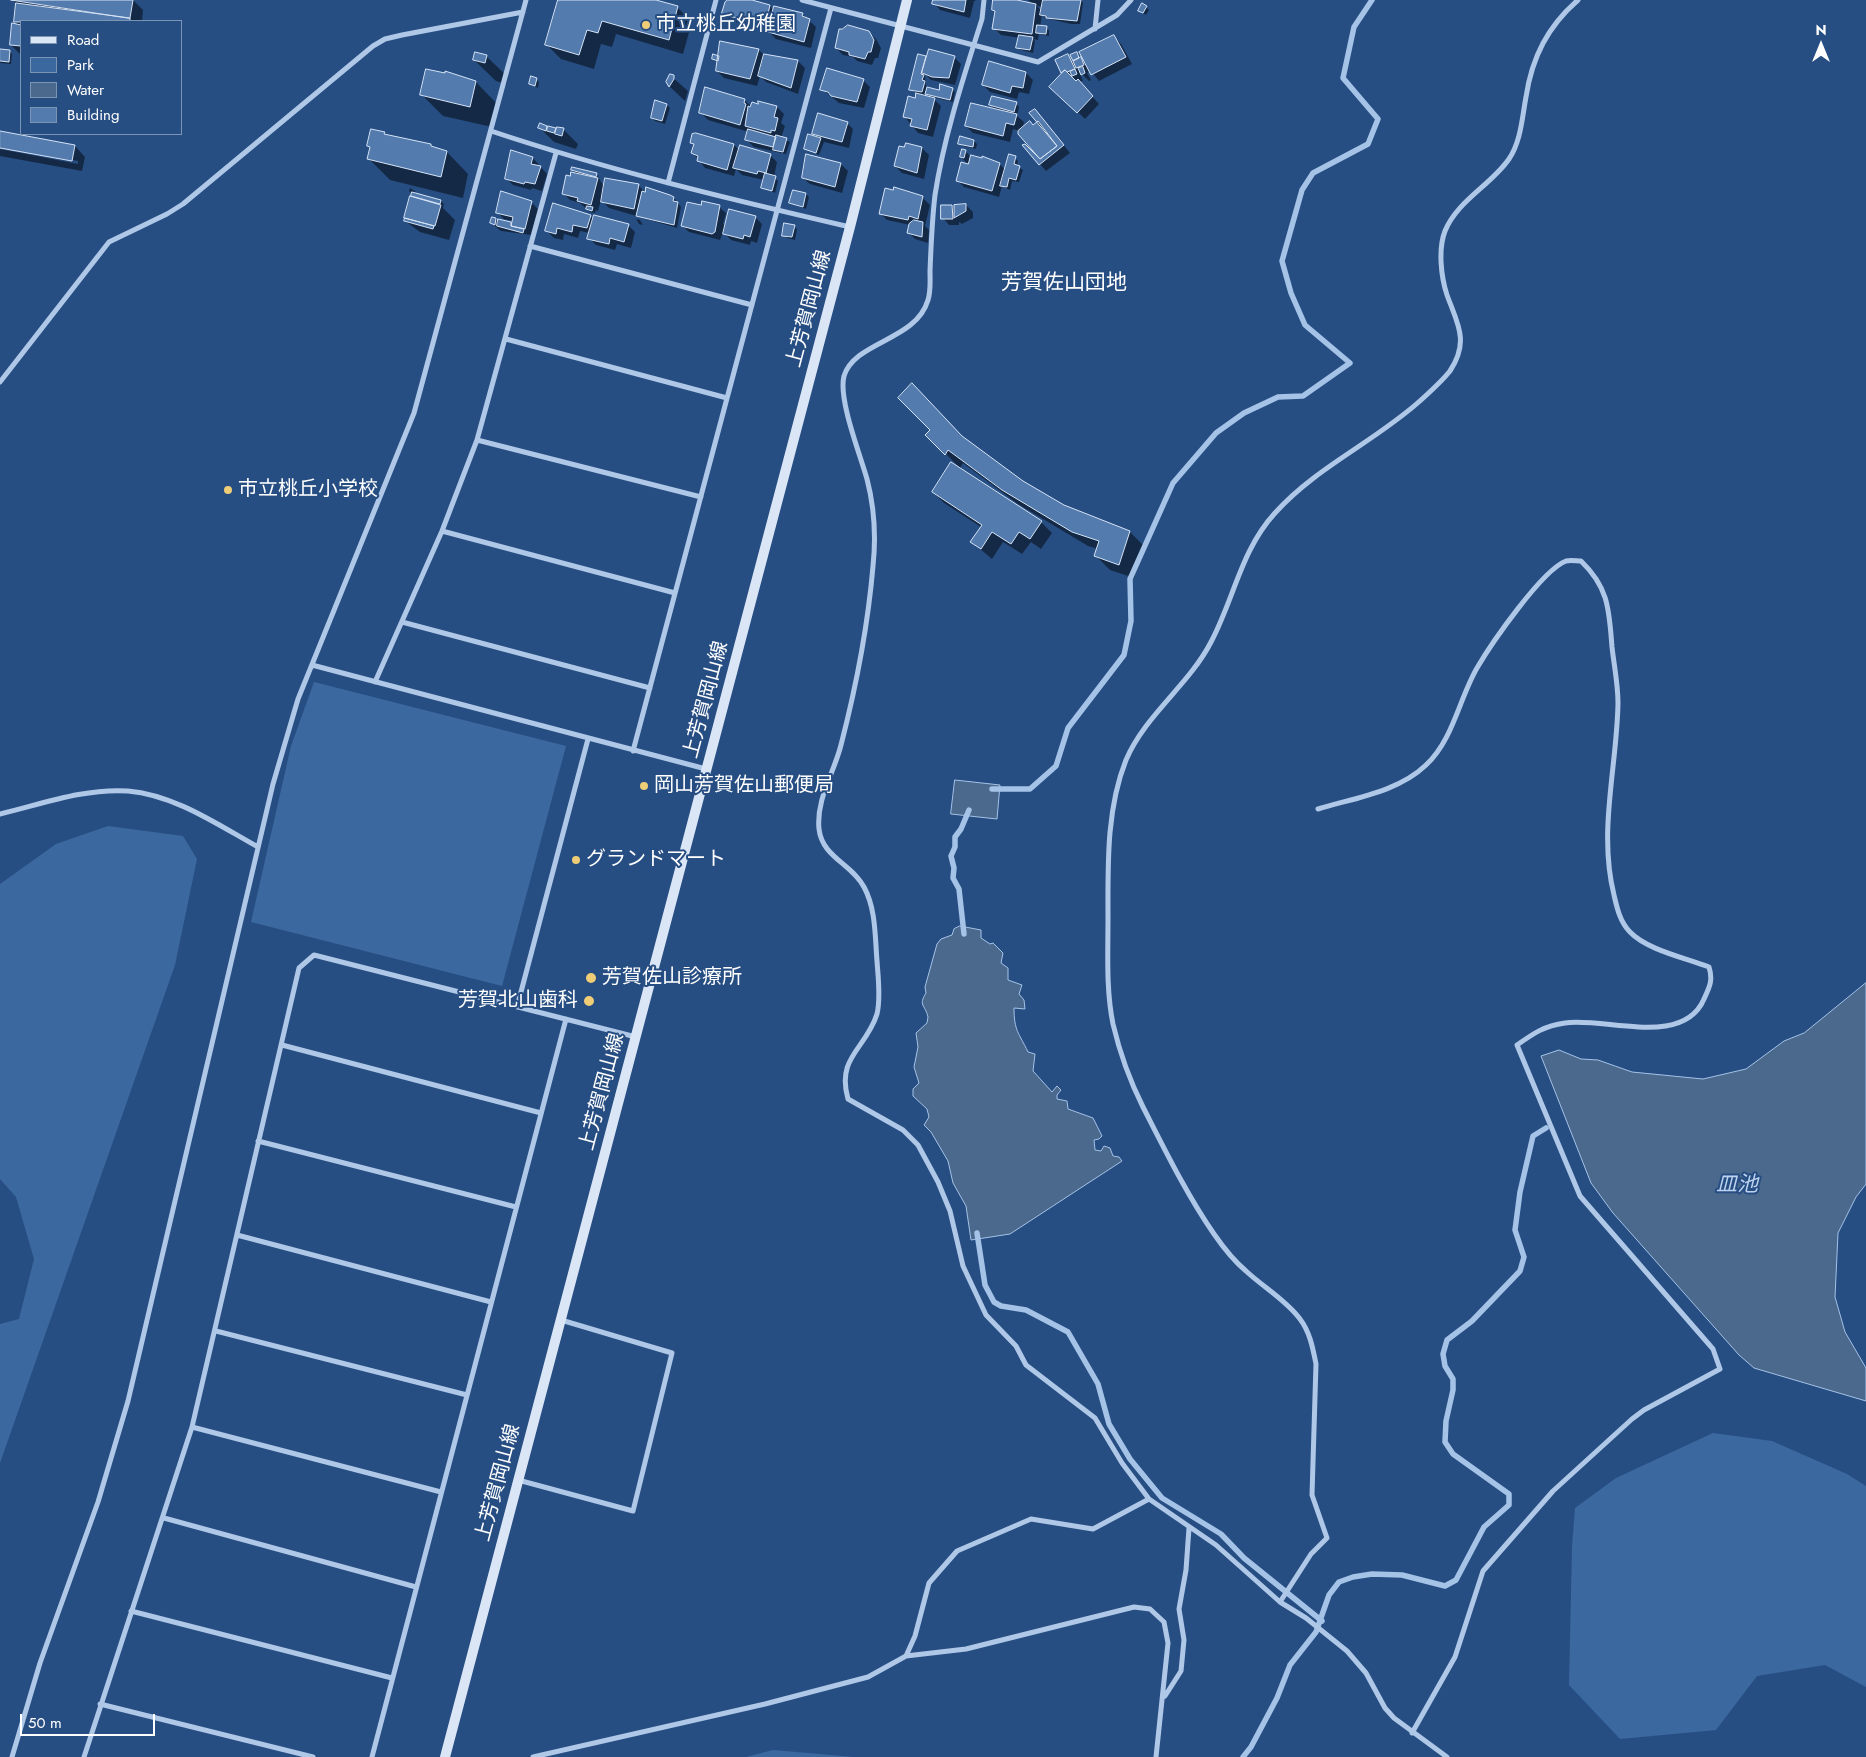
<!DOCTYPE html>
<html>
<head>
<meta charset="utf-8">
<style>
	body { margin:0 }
	#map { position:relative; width:1866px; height:1757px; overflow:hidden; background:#274e83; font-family:Jost,sans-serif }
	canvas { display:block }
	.legend { position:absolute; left:20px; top:20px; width:162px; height:115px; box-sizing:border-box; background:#274e83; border:1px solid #7d95b5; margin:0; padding:6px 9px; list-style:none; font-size:15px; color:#fff }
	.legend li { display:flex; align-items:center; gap:10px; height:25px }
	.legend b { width:25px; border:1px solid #7d95b5 }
	.north { position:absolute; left:1796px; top:20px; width:50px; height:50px; -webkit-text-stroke:4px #274e83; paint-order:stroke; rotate:0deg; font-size:14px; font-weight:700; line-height:20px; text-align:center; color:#fff }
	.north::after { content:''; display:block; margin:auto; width:18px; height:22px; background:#fff; clip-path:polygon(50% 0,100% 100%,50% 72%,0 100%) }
	.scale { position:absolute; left:20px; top:1714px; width:135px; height:22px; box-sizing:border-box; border:2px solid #fff; border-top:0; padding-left:6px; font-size:15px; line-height:18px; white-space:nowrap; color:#fff; -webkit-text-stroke:4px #274e83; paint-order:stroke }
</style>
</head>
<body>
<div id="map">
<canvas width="1866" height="1757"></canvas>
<ul class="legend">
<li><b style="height:6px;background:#dae6f6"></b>Road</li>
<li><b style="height:14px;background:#3c68a0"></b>Park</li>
<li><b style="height:14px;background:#4b688d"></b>Water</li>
<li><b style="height:14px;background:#547bad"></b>Building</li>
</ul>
<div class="north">N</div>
<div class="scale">50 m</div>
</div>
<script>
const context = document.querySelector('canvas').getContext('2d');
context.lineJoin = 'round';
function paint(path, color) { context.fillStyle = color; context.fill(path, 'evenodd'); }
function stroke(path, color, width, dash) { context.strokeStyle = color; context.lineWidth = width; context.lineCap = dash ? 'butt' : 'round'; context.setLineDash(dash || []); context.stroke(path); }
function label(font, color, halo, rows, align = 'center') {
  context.font = font + ' Jost,"Noto Sans JP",sans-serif'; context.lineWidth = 4; context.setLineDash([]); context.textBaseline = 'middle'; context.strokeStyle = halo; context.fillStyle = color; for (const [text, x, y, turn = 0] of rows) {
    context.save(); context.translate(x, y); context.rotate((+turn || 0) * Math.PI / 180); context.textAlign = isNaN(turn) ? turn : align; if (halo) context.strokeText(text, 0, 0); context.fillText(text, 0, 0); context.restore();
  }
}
paint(new Path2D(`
	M314,682L566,746L502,986L251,922L291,746Z
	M108,826L183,836L197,859L175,965L0,1463V1324L19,1319L34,1259L16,1197L0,1179V884L56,844Z
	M1713,1433L1772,1441L1847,1474L1866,1486V1687L1825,1665L1757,1676L1716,1730L1620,1739L1569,1685L1572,1547L1575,1508L1616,1478Z
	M773,1750L854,1757H746Z`), '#3c68a0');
const water = new Path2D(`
	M955,780L1000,785L997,819L951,814Z
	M960,926L981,930V938L990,944L993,943L1003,953L1001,963L1008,968V980L1022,985L1019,994L1024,1000L1025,1009L1014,1008C1014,1031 1019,1033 1028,1052L1035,1054L1033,1071L1052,1092L1057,1086L1061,1090L1057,1095V1099L1067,1101L1068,1109L1093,1118L1102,1136L1099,1139L1094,1140L1095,1150L1101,1151L1104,1146L1110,1148L1113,1156L1119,1157L1122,1161L1010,1234L971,1240L966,1206L953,1183L948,1161L931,1132L924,1125L929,1117L927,1109L913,1096V1089L919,1083L914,1067L918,1047L916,1033L927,1023L928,1017C925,1004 918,1006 926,993L925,987L937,944L941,939L952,935L954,929Z
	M1866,983V1184L1856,1197L1838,1233L1835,1297L1845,1332L1866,1368V1401L1754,1368L1739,1355L1613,1213L1591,1183L1541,1056L1559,1050L1581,1059L1598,1060L1632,1072L1703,1079L1746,1069L1784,1041L1804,1033Z`);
paint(water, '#4b688d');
stroke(water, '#a5c3e7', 1);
paint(new Path2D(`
	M13,0H133L143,10L142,21H21V55L11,45L19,26L15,22L17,5Z
	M559,0H652L678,8L692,22L683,54L616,34L612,47L601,44L594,69L561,59L547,45Z
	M731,0H746L770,6L774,11L802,14L816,27L811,48L776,39L769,32L770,29L730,21L723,14Z
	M934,0H977L974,1L970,18L940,10L934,3Z
	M995,0H1017V2L1032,4L1028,0H1081L1083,3L1080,24H1071L1045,18L1042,15L1040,27L1049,30V36L1039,34L1038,40L1033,39L1035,41L1033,53L1021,50L1018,47L1020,38L1001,35L994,28L996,13L993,10ZM1037,6L1043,7L1042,12Z
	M1146,7L1149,10L1146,15L1139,10Z
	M848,26L868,32L876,39L881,48L878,58H875L872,65L857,61L853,57L843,55L836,48L840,29Z
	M1114,37L1121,44L1132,64L1099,81L1091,71L1087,73L1091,80L1089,81L1079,71L1083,81L1079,82L1099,104L1085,119L1051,86L1063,74L1057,61L1068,55L1075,63L1076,53L1085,62Z
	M721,42L759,50L765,56L798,61L805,68L798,94L766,82L760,76L757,86L724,78L717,71L719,64L713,59L718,57Z
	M0,50L9,51L12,54L11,64L0,63Z
	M486,56L508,77L506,84L496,81L474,60Z
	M925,57L927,59L954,57L961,64L955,85L931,80L925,74L926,88L939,91L952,89L955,92L953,102L932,97L941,106L933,137L918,133L904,116L916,99L917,93L911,89ZM925,92L932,99L924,97Z
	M1026,73L1033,80L1029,94L1019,92L1017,99L990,92L983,85Z
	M671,76L688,91L685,101L668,85Z
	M536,79L539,82L538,88L530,83Z
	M863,80L870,87L864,108L839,103L822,89Z
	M476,82L497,104L492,127L443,116L421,94Z
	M744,100L752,107L753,103L777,107L784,114L781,123L785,126L781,138L790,142L786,154L754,147L747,140L749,132L708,120L701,113Z
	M1016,103L1019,107L1017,116L1024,122L1022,130L1034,127L1041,117L1070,153L1046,171L1024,146L1027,144L1019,131L1013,129L1010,142L973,133L966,126L996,110L991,105Z
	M667,105L670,108L665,124L655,121L652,118Z
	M846,122L853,129L849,148L824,142L819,155L806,148L818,139L814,134Z
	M541,125L557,131L563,129L578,144L576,149L554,142L540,128Z
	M0,132L75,146L85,157L82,171L0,156V149L78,164V161L0,147Z
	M384,133L388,136L431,145L434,148L447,152L468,174L463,198L390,180L368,158L371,148L368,146Z
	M974,141L977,144L976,149L963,146L960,143Z
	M692,142L734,145L739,150L770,155L777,162L774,177L778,181L775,193L762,187L764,180L742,175L736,169L734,176L705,168L693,153L695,145Z
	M922,148L929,155L924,179L902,173L895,166Z
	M965,151L971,157L999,164L1006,170L1015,158L1018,161L1017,166L1023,170L1019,182L1012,181L1010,190L1002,186L999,197L964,187L957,180L970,166L961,157Z
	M807,155L841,164L848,171L842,193L810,184L803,178Z
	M533,158L547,174L542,191L532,188L531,190L513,185L506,178Z
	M572,170L597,175L604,187L606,179L639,186L646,193L674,198L681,207L677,228L609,208L601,200L598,211L596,210L595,213L590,212L580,203L570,200L563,193L571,177L576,174Z
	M410,188L416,192L415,194L441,201L444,204L443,208L455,220L449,240L420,232L405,221L413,195L409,191Z
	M886,189L908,191L923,198L930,205L925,226L929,230L928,243L915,239L908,232L910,225L887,220L880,213Z
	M806,194L809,197L806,209L790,203Z
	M531,202L538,209L531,235L501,231L491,223L496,219L499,223L512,225L513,221L504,219L497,212Z
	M966,205L973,212V218L962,224L959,222V225H949L943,218L952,206L955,209Z
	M702,207H719L726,213L723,224L726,226L755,217L762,224L757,243L751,241L750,245L731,240L723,232L720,240L689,232L682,225Z
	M590,216L594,219L628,225L635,232L631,248L617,244L615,250L596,245L589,238L590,233L580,231L578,238L564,234L563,240L554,238L547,231Z
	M636,219L640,220L643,225L639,224Z
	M794,226L797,229L795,240L787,238L784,235Z
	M927,435L1022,482L1064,506L1130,532L1144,546L1134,578L1110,570L1096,556L1098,549L1088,546L1018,504L963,463L960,468Z
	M933,492L1041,522L1052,533L1041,549L1031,542L1022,554L1003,542L992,559L972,542L981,527L944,503Z`), '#0007');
stroke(new Path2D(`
	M992,789H1030L1056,766L1068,728L1124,655L1131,621L1130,579L1173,483L1216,433L1244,413L1278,397L1303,396L1350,363L1305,325L1291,293L1282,261L1302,190L1313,173L1368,144L1378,119L1343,78L1354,27L1372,0
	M964,934L959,889L953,878L954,868L951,856L955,847V837L961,829L969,810
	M977,1233L985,1285L994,1302L1001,1306L1026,1310L1068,1332L1098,1384L1109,1424L1130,1459L1162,1498L1221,1534L1244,1558L1322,1621
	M1243,1757L1251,1747L1277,1698L1290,1665L1316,1632L1329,1595L1339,1582L1353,1577L1372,1574L1402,1575L1445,1586L1456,1580L1484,1527L1509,1505V1494L1453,1454L1445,1442L1446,1421L1453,1390V1379L1445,1366L1443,1354L1447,1340L1472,1321L1520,1271L1524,1257L1515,1230L1520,1192L1533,1136L1546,1128`), '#a5c3e7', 5.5);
const building = new Path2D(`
	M11,0H133L130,18Z
	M558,0H656L678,6L669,40L602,21L598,33L587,30L579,55L545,45Z
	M728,0H752L770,5L766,23L721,15L725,2Z
	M933,0H966L964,12L932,4Z
	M993,0H1017L1036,4L1032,34L992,29L995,11L992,10Z
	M1043,0H1081L1077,21L1046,18V16L1040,15Z
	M16,3L130,18V21L14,22Z
	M1142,3L1147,6L1143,13L1138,11Z
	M774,6L803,13L802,16L810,19L804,42L768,32Z
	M12,23L21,25V46L10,45Z
	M848,25L869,31L874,40L871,52H868L865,59L849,55V52L835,48L839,29H842Z
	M1037,25L1047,26L1046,34L1036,33Z
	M1019,35L1033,37L1030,50L1016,48Z
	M1114,35L1126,57L1091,75L1079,52Z
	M720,41L759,49L750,79L716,71Z
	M0,49L10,50L9,62L0,61Z
	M929,49L955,56L949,78L932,77L922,73Z
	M475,52L487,55L485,63L473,60Z
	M1077,52L1079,58L1073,61L1070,55Z
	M713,54L719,56L718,61L712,59Z
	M764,54L798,60L791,88L758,76Z
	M918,54L926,56L921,74L924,75L922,80L925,81L922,92L909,90Z
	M1068,54L1075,69L1067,72L1065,70L1061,73L1055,60Z
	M1081,57L1084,65L1076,68L1073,61Z
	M989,61L1026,72L1023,88L1012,86L1010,93L982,85Z
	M1083,67L1085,73L1081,75L1078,68Z
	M827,68L864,79L857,102L831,96L828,92L820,90Z
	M426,69L445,73V71L476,81L470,107L420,95Z
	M1075,69L1077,74L1072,76L1070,72Z
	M1065,70L1076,81L1078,79L1093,96L1077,113L1049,87Z
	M670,74L674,75V79L669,87L666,82Z
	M531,76L537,78L535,86L529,84Z
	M940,84L953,88L950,100L925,94L927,87L939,90Z
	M705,87L745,99L744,103L746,104L740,125L699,113Z
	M916,93L935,98L927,130L910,126L912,119L903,117L908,96L915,98Z
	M992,96L1017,102L1014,112L989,105Z
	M655,100L667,104L662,121L651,118Z
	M758,101L777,106L774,117L778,118L775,131L771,130V133L745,126L748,106L750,107L752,102L758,104Z
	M971,103L1017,114L1014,125L1006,123L1003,136L965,126Z
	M1035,109L1064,145L1039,165L1022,145L1025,144L1040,159L1057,146L1029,113Z
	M818,113L848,122L842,142L812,134Z
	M1030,121L1033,125L1038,121L1057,146L1040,159L1018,134V131Z
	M540,123L547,126L546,131L538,128Z
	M548,126L556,128L554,133L547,131Z
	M557,127L564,128L562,136L555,134Z
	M371,129L385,132L384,134L431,144V146L447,151L441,177L367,159L370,147L367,146Z
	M748,129L776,137L773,147L745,140Z
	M0,131L75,145L72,161L0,148Z
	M696,133L734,144L727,170L697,161L698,156L691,153L694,144L690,143L692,134Z
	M808,134L821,138L816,153L804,149Z
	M776,135L787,138L783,152L773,150Z
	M960,136L974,140L973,147L958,144Z
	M906,143L922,147L917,173L894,166L899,146L904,147Z
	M740,145L771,154L766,173L758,171L757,174L733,168Z
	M962,149L966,150L964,158L960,157Z
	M511,150L533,157L531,164L541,166L535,184L525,182L524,184L505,179Z
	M806,154L841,163L835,187L802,178Z
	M1009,154L1016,156L1014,164L1020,166L1016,180L1009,178L1007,187L1000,186Z
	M971,155L982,158V156L1000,163L992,191L956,181L961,162L968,164Z
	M572,167L597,173L596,177L571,170Z
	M571,172L598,178L591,205L577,201L578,198L562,194L566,175L570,176Z
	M765,173L776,176L772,191L761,188Z
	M605,178L639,184L634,209L601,202Z
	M646,187L670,195L674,197L673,201L678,202L674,225L636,216L642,191L645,192Z
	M894,187L923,196L918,219L909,216L908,220L879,214L885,188L893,190Z
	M793,190L806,193L803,207L789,203Z
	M501,191L532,201L525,229L511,226L513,217L496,213Z
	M412,192L441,200L440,204L411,196Z
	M410,196L441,205L435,226L404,218Z
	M702,201L720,205L715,232L712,234L681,226L687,202L701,205Z
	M553,203L591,215L587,228L573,225L572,232L557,228L556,234L545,231Z
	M966,204V211L954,218V205Z
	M941,205H952L953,219H941Z
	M587,206L593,207L592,211L586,209Z
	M729,209L756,216L750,237L744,235L743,239L723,234Z
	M594,215L629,224L624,242L610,238L609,244L587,239Z
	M492,217L496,218L495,225L490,223Z
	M405,218L434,226L433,229L404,221Z
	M498,219L511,222V226L524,229L523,233L497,226Z
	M914,220L923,222L922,237L907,233L909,224Z
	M784,223L795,225L792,237L782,236Z
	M912,383L962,436L1023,481L1064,505L1130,531L1119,565L1094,556L1099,541L1072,532L1002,490L948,450L945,455L925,435L930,430L898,398Z
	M951,462L1042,521L1030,539L1019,532L1011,544L992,532L981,549L970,542L982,525L932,492Z`);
paint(building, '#547bad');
stroke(building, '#d4e3f6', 1);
stroke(new Path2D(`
	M802,0L1038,62L1117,15L1131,0
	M984,0L982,19C964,76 944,136 935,195C932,220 931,246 930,271C930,280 931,291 928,300C916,341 855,341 844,376C838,399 860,454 867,479C874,506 876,538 873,566C868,625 856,687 841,745C834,773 816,799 819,829C822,857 852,864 864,887C876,909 875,937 877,961C878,977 881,998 877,1014C866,1049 836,1057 848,1099L903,1130L918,1145L938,1182L950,1211L963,1266L986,1315L1016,1346L1026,1365L1095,1418L1122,1463L1149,1499L1216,1545L1280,1602L1306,1618L1347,1651L1366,1673L1385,1708L1394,1718L1447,1757
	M1095,29L1098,0
	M491,131C608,170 729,199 850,227
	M668,183L716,0
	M530,246L752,305
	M506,339L727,398
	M0,382L109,242L167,214L183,204L373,46L385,39L402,35L523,12
	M477,440L701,497
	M442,531L675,593
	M402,622L650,688
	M312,665L706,769
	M375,682L442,531L477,440L556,153
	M633,751L831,8
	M1318,809C1354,798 1398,792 1426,765C1453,740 1459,699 1477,668C1491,644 1542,570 1566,561C1570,560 1577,561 1581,561C1609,588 1609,610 1612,647C1614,665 1618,684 1618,703C1617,767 1598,831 1614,895C1617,908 1620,922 1630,932C1647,950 1686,958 1709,967C1713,980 1710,986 1704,999C1683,1048 1605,1017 1565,1023C1544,1026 1534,1033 1517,1045L1580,1196L1713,1349L1720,1369L1644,1410L1632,1419L1553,1491L1483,1571L1455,1657L1412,1733
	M0,814C42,804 85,788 128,791C175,795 218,825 258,847
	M517,1007L588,739
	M282,1045L541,1113
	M258,1141L516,1207
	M237,1235L491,1302
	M216,1331L467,1395
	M192,1427L441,1492
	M518,1480L633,1511L672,1353L561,1320
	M164,1518L416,1587
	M1280,1602L1311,1554L1327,1538L1312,1495L1316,1364C1313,1349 1310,1332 1300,1319C1286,1300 1263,1287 1246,1271C1234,1261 1223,1247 1214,1234C1187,1195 1165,1150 1143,1107C1130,1081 1120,1054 1113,1024C1106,990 1108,954 1108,919C1108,867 1106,810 1126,760C1145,715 1189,685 1211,642C1234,599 1241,550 1275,513C1316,467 1376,441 1421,400C1431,391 1442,381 1450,371C1470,341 1457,323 1447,295C1441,277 1438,249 1445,231C1457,201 1491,185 1509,159C1521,141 1522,118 1526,97C1532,57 1548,26 1578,0
	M131,1611L392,1678
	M906,1656L966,1649L1134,1607L1150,1609L1164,1622L1168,1643L1156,1757
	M1165,1696L1181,1671L1184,1640L1179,1609L1186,1570L1189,1528
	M100,1704L313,1757
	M12,1757L40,1663L98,1502L128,1401L273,784L298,699L414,413L526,0
	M84,1757L192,1427L299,968L314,955L636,1037
	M372,1757L566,1019
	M533,1757L765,1704L868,1677L906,1656L915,1636L929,1583L957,1551L1031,1519L1093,1529L1149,1499`), '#b0c8e7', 5);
stroke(new Path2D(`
	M445,1757L850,227L907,0`), '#dae6f6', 10);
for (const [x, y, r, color] of [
	[646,25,5,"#efcd76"],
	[228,490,5,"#efcd76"],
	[644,786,5,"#efcd76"],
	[576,860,5,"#efcd76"],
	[591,978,6,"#efcd76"],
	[589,1001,6,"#efcd76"]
]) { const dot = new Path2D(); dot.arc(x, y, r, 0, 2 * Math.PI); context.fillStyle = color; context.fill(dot); stroke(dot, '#274e83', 2); }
label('20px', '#fff', '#274e83', [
	["市立桃丘幼稚園",656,25],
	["市立桃丘小学校",238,490],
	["岡山芳賀佐山郵便局",654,786],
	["グランドマート",586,860],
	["芳賀佐山診療所",602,978],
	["芳賀北山歯科",578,1001,"right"]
], 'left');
label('20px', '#fff', '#274e83', [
	["上芳賀岡山線",810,309,-75],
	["上芳賀岡山線",707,700,-75],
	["上芳賀岡山線",603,1092,-75],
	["上芳賀岡山線",499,1483,-75]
]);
label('21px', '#fff', '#274e83', [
	["芳賀佐山団地",1064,284]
]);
label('italic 21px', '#bcd2ee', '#274e83', [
	["皿池",1737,1186]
]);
</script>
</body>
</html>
